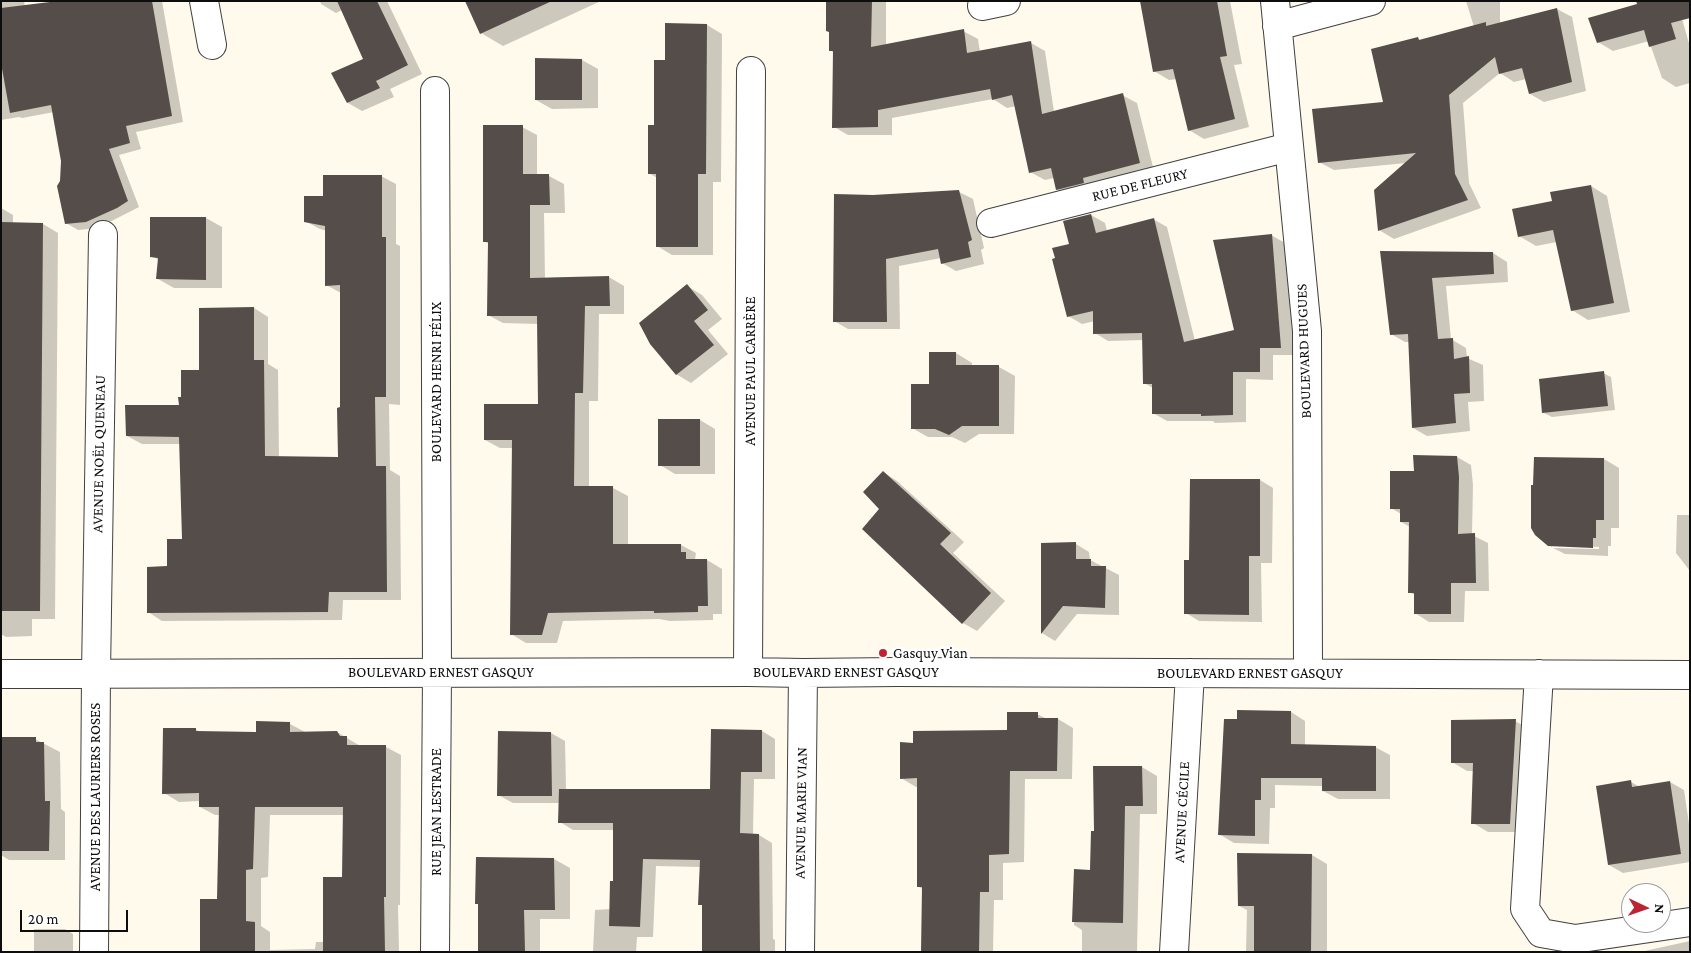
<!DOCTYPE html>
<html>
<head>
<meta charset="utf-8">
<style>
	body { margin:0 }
	#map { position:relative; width:1691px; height:953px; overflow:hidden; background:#fffaec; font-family:"Crimson Pro",serif }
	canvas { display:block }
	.frame { position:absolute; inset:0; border:2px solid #0d0d0d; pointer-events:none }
	.north { position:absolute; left:1621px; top:883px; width:50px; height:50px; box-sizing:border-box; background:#fff; border:1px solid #9e9e9e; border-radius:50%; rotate:93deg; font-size:14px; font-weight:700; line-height:20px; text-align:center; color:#0d0d0d }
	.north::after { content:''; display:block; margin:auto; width:18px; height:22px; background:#bd2433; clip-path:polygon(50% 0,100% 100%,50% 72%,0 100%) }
	.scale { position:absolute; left:20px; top:910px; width:108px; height:22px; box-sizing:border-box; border:2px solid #0d0d0d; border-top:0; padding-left:6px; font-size:15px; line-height:18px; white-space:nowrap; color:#0d0d0d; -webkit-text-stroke:4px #fff; paint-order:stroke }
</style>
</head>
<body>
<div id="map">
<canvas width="1691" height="953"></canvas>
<div class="frame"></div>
<div class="north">N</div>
<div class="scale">20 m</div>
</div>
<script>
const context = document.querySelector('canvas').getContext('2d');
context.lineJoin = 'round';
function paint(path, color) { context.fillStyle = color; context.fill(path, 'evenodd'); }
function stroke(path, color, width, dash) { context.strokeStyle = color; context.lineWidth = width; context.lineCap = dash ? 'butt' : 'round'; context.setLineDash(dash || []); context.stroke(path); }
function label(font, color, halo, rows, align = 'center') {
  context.font = font + ' "Crimson Pro",serif'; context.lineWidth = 5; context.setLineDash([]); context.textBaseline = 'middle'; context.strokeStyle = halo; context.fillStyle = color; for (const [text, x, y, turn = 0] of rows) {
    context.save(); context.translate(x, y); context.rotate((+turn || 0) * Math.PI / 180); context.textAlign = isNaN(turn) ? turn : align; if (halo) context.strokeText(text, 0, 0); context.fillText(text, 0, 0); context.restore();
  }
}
paint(new Path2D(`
	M1,1H24L25,6L70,1H162L183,122L136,132L141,149L119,155L139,207L98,228L78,230L66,223L61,181L62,161L54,112L22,118L19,117L1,120Z
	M320,1H387L422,74L390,89L394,97L362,111L348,103L365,59L342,10L336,13L321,4Z
	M466,1H601L503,46L481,33Z
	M827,1H886V46L963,31L978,39L980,52L1031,43L1045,51L1054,112L1122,95L1137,103L1154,171L1072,198L1057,190L1054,178L1045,180L1030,172L1016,106L1007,108L993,99L892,118V135H848L834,127V53L830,50V33Z
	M1141,1H1230L1242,64L1234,65L1249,127L1204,139L1189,130L1177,79L1169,80L1154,71Z
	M1466,1H1500V24L1557,9L1572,17L1586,91L1544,102L1530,94L1526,79L1514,82L1500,73L1463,103L1469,183L1481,208L1394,239L1379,230L1406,163L1334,170L1319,162L1385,103L1417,38L1422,41L1474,27Z
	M1677,1L1690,47V83L1676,87L1662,78L1649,41L1613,51L1598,42L1639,4Z
	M707,25L722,34L721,182H713V255H672L657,246V178L649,173L655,127L667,62Z
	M536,59L582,60L598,69V108L552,109L536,100Z
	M522,127L537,135V176H549L564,184L565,213H544L545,279L609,277L624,286V314H599L598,401H589V487L613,488L628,496V545H681L696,553L695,559L698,560H707L722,569V614H713V620L670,621L659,619L563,621L557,643H526L511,634L513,448H500L485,440L539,405V324L503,323L488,315L489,244L484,241Z
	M381,176L396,184V244L400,246V405L389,404L390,470L400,476L401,600H343L342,620L162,621L148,612L168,567L183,540L181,444H142L127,436L180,406L183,398L200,371L254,308L268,317V364L278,370L279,457L339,458L341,409V293L326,285L327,231L320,229L305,221L324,198Z
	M1591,186L1607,196L1630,312L1588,320L1572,310L1557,242L1536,246L1519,236L1553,202Z
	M959,192L973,199L984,248L981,250L984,264L956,271L942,263L941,258L899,266L900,329H848L834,321L873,196Z
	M1,208L13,215V223L43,224L58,233L55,619H32V636L6,637L1,634Z
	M1091,215L1105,223L1107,231L1153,219L1167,227L1195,341L1235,331L1271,235L1285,243L1294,355H1273V380L1246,379V422L1215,423L1213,421H1167L1153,413V388L1144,383V340L1108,341L1095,333V321L1082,324L1068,316L1070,245Z
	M206,218L222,227V288H174L158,279L159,260L152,256Z
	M1382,252L1493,253L1507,262L1508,282L1446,286L1451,339L1466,348L1467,358L1483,365L1484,401L1468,402L1470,431L1427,436L1413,428L1409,342H1405L1391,334Z
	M687,286L702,295L722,319L708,330L728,354L691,383L676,374Z
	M956,353L972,363V366L999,367L1015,376L1014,434H979L965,443L952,437H928L912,428L930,385Z
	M1603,373L1611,377L1615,410L1552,417L1544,413Z
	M700,420L715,429V474H675L660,465Z
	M1457,457L1471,465L1473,485L1472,535L1488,543L1489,591H1465L1464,622H1429L1415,613V595L1409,592L1410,527L1401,522V514L1391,508L1416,473Z
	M1604,459L1619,468V528H1611V546H1608V556L1565,554L1553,548L1599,549V547L1552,545V547L1539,538Z
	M883,472L897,481L964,542L953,553L1005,601L977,631L963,623L881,509Z
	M1260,480L1273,488L1272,563H1261L1262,622L1199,621L1186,613L1191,562Z
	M1677,515H1690V571L1676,553Z
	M1042,544H1076L1089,552L1090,560L1119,575V615L1077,614L1055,641L1042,633Z
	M1291,712L1305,721V745L1375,747L1390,755V799H1338L1323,791V786L1275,785V808H1270L1269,844L1234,843L1219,834L1238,720Z
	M1037,714L1047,719H1058L1073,728L1072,779H1025L1024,862L1003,863V900H994L993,952H922L923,889L919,887V787H916L901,778L914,744L1008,731Z
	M1515,721L1531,730L1525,832H1488L1473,823L1474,771H1467L1452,762Z
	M290,724L305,732H337L362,747H386L401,755L400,905H398L399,952H202L218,900L220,815H215L200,807V801L179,802L164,793L195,729L200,732L257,733ZM270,815H344L343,878L325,942H316L315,949L270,950V932L261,926V878L268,877Z
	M762,731L775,739V779H754L753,835H759L772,843L773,939L775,940V952H703V906L699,904L701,867L656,866L653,937H637L636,952H593L595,910L611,909L614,883L615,830H573L560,822V803H513L498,795L551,733L565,741L566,790L711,791Z
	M1,738L35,739L60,752L61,809L65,812V860H9L1,855Z
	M1142,767L1157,776V814H1140L1137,952H1082V930L1074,925L1075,871L1091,872L1095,832Z
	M1631,782L1640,787L1670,782L1684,790L1690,831V862L1623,873L1609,865Z
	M1312,855L1327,864V952H1246L1247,910L1239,906Z
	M554,859L570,868V919H540V952H479L480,905L477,904Z
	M34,929H65L73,934V952H34Z
	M1690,941V952H1640Z`), '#0003');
paint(new Path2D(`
	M58,1H152L172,116L126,126L130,143L109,149L128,201L117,208L86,222L65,224L57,186L60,181L61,161L51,105L10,113L1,63V8Z
	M337,1H377L408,65L376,81L380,88L347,103L331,73L363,59Z
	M465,1H552L480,34Z
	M826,1H872L871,47L964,29L967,53L1031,41L1042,114L1123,93L1140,163L1083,178L1084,183L1056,190L1051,168L1029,173L1012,95L992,100L990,89L878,110V127L832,128L833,51H829V32L826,31Z
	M1140,1H1217L1227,56L1220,57L1235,119L1188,131L1173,69L1153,72Z
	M1636,1H1690V18L1671,23L1676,39L1649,47L1644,30L1597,43L1588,18L1637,4Z
	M1557,8L1572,82L1529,94L1522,68L1499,74L1495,57L1449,95L1455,174L1468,200L1378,231L1374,190L1416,153L1318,163L1312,109L1383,102L1371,49L1418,37L1419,40L1486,22V26Z
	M665,23L707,24L706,174H698V247H656V174H648V125H654V60H665Z
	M535,58L582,59V100H535Z
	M483,125H523V174H549L550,205H530V278L609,276L610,306H585L583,393H575L574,486H613V544H681V552H686V559H707L708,606H698V612L654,613V611H644L548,613L542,635H510L512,440H484V404H538L537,316H487L488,242H483Z
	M323,175H382V237H386V397H375L376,466H386L387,592H329L328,612L147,613V567L167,566V539H182L179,437L126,436L125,405H179L178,397H181V370H199V308L254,307V360H264L265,456L338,457L337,408L340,407V285L325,286V226L304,222V196H323Z
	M1591,185L1614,303L1571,311L1553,230L1518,237L1512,209L1552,201L1550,192Z
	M959,190L972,240L968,242L971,257L941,264L938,249L886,259L887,322H833L834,194L873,195Z
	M1091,214L1096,233L1154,218L1184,342L1234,330L1213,240L1272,234L1281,348H1260V372H1233V415L1201,416V414H1152V384H1143L1142,333L1093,334V311L1067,317L1052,259L1055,258L1052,248L1069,244L1063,221Z
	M150,217H206V280L156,279L158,258L150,257Z
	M1,222L43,223L40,611H1Z
	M1380,251L1493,252L1494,274L1432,278L1438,339L1453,338L1454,359L1469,356L1470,393L1454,394L1456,423L1412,428L1408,334L1390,335Z
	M687,284L708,310L694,321L714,345L676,375L650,344L639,323Z
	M929,352H956V365H999V426H962L949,435L935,429H911V384H929Z
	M1604,371L1608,406L1542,413L1539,379Z
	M658,419H700V466H658Z
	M1413,455L1457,456L1459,477L1458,534L1475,533L1476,583H1451V614H1414V593H1408L1409,522H1400V509H1390V471H1414Z
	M1534,457L1604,458V520H1596V538H1593V548L1548,546L1535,535L1531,528V485H1533Z
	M883,471L951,533L940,544L991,593L962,624L862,529L879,509L863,492Z
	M1190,479H1260V556H1249V615L1184,614V560H1189Z
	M1076,542V559H1091V566H1106L1105,608L1063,606L1041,634V543Z
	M1237,710L1291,711V744L1376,746V791H1322V778H1261V800H1255V836L1218,835L1224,719H1237Z
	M1007,712H1038V718H1058L1057,771H1010L1009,854L989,855V892H980L979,952H921L922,887H917V778L900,779V742L913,743V731L1007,730Z
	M1516,719L1510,824H1471L1473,763H1451V720Z
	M256,721L290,722V732L337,731L340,736H347V745H386V897H384L385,952H323V877H342L343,807H255L253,869L246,870V921L255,922V952H200V899H217L219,807H199V793L162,794L163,728H196V731L256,732Z
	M711,729L762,730V772H741L740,833L759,834L760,952H702V905H698L700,860L643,859L640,927L609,926L610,881H613V823H558L559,789H710Z
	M498,731L551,732L552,796H497Z
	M1,737H36V742H44L45,801H50L49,851H1Z
	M1093,766H1142L1143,806H1125L1123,923L1072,922L1074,869L1090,870L1091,831H1094Z
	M1631,780L1632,787L1670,781L1681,854L1608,865L1596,786Z
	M1237,853L1312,854L1311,952H1254V906H1238Z
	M476,857L554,858L555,910H524L525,952H478V904H475Z`), '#554d49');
const minor = new Path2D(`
	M204,1L212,45
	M1275,1L1307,331L1308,672
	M982,6L1006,1
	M1277,26L1371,1
	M991,223L1289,147
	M748,672L751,71
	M1,674L748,672L803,673L897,672L1690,675
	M1539,674L1525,909L1541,933L1575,939L1690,922
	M94,952L96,673L103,235
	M435,952L437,672L435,91
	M800,952L803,673
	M1174,952L1190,673`);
stroke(minor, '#404040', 30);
stroke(minor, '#fff', 28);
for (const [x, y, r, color] of [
	[883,653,5,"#bd2433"]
]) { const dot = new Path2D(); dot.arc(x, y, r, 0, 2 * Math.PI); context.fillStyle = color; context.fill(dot); stroke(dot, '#fff', 2); }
label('15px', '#0d0d0d', '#fff', [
	["RUE DE FLEURY",1140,185,-14],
	["BOULEVARD HUGUES",1304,351,-92],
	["AVENUE PAUL CARRÈRE",750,371,-90],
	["BOULEVARD HENRI FÉLIX",436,382,-90],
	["AVENUE NOËL QUENEAU",99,454,-89],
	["BOULEVARD ERNEST GASQUY",441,672],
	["BOULEVARD ERNEST GASQUY",846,672],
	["BOULEVARD ERNEST GASQUY",1250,673],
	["AVENUE DES LAURIERS ROSES",95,797,-90],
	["RUE JEAN LESTRADE",436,812,-90],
	["AVENUE CÉCILE",1182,812,-87],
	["AVENUE MARIE VIAN",801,813,-89]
]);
label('15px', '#0d0d0d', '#fff', [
	["Gasquy Vian",893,653]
], 'left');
</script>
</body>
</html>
